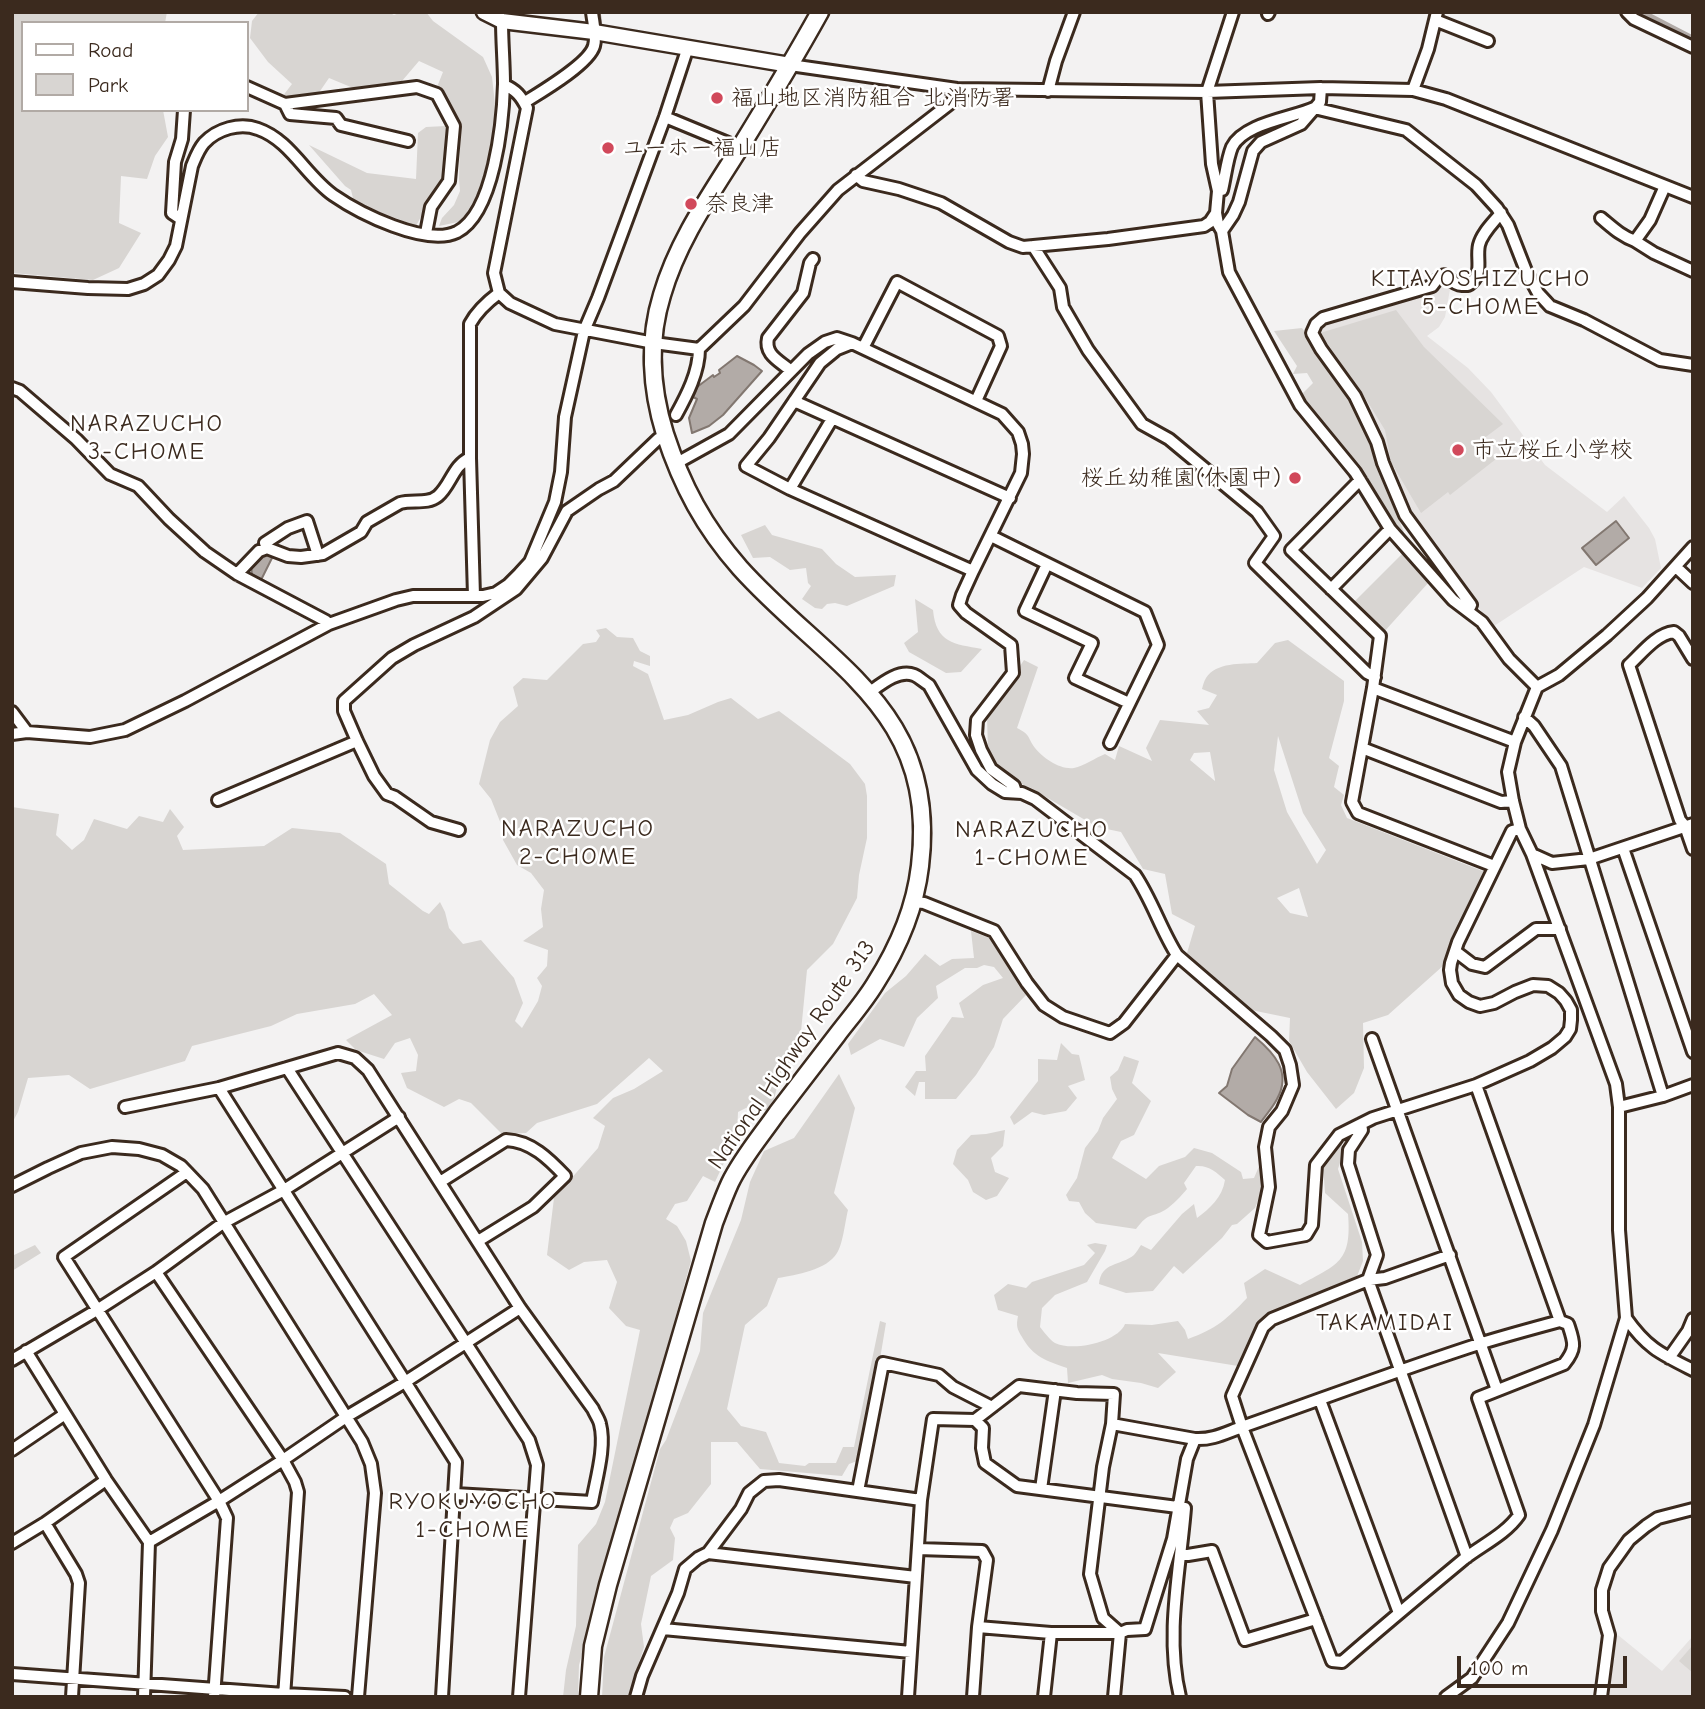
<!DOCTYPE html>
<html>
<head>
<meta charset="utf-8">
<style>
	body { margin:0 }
	#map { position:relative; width:1705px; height:1709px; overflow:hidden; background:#f3f2f2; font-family:"Comic Neue",sans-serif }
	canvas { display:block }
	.frame { position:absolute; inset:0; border:14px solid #3b2a1e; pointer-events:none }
	.legend { position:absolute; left:21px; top:21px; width:228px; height:91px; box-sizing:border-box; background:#fff; border:2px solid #b1aaa5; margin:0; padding:9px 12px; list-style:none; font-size:21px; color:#3b2a1e }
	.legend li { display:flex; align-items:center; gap:14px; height:35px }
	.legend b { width:35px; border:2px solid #b1aaa5 }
	.scale { position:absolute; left:1457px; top:1656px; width:170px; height:32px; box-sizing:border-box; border:4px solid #3b2a1e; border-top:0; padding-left:9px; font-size:21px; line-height:24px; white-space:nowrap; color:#3b2a1e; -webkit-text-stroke:5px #fff; paint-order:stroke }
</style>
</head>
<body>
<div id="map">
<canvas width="1705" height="1709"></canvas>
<div class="frame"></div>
<ul class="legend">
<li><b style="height:9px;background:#fff"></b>Road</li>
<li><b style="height:19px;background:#d8d5d2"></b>Park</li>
</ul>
<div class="scale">100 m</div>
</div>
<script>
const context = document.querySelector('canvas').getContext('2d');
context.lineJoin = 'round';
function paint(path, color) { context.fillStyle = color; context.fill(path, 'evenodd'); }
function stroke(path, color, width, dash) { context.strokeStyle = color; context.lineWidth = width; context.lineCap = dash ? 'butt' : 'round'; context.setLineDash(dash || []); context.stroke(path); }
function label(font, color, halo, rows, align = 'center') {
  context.font = font + ' "Comic Neue","Klee One",sans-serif'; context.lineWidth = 5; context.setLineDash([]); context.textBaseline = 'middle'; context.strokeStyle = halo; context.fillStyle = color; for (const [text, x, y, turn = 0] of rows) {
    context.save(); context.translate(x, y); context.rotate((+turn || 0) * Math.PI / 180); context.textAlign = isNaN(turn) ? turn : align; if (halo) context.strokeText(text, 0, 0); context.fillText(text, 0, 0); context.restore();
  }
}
paint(new Path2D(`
	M1441,278L1451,284L1445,317L1439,327L1427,336L1468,368L1491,392L1545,465L1607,512L1624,496L1649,528L1655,539L1661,568L1642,588L1584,567L1494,626L1484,615L1405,503L1342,373L1316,331L1323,322Z
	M1618,1635L1662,1671L1693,1636V1697H1604L1611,1644Z`), '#e6e3e2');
paint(new Path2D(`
	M12,12H167L165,23H23V110H163L168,137L155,156L147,179L121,176L119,223L141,233L119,268L93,280L12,273Z
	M259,12H388L394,15L402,12H426L433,21L483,57L492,77L496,113L488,161L478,193L466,214L458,222L439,226L442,218L454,205L460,191L459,179L460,136L458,117L437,87L443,72L419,61L402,81L358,90L329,78L318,94L282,97L292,84L268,62L250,38L252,21Z
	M446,126V181L424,211L416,226L354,202L351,190L345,186L309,145L367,173L416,179L418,133L426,127Z
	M1396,310L1424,347L1503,424L1483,439L1496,459L1450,495L1448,492L1421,513L1391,462L1385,430L1361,391L1320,333Z
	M1302,328L1351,396L1380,461L1377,465L1409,545L1391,524L1360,468L1301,395L1313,383L1307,373L1293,374L1297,366L1274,331Z
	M765,525L772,535L822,549L836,564L855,577L896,575L894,586L847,606L835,603L827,604L822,609L815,608L802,599L811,586L808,583L806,568L790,570L770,557L753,558L741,535Z
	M1403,553L1429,582L1383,633L1353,603Z
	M915,599L933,610C936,643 954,644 982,649L961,672L946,673L909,652L904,643L918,632Z
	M606,628L617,637L633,638L640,651L650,656V666L634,661L633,666L648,674L664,720L688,715L718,702L731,698L758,719L779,711L850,764L865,784L867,796V838L859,875L857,898L833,944L807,970L799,1052L781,1072L774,1099L766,1111L754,1104L738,1112L737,1135L715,1182L703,1176L687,1201L675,1204L666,1219L677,1226L686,1241L691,1261L579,1665L578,1697H563L566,1670L576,1626L578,1545L596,1524L605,1502L640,1330L626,1326L609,1308L617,1282L607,1260L584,1262L569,1270L547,1255L554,1198L598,1148L605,1126L593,1118L613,1098L634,1089L663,1071L649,1058L597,1104L537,1123L526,1133L502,1134L471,1103L459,1099L444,1107L407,1088L401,1073L416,1071L418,1055L410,1038L395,1043L384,1059L356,1050L346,1040L392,1015L374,994L355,1004L297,1014L271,1026L192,1046L185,1061L90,1089L69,1075L28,1078L18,1112L12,1123V807L59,814L56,835L72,850L84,840L94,819L127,829L139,816L163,822L170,809L184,827L177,836L183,850L264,846L292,828L340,833L386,864L389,884L423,911L429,914L440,902L445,912L449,928L463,944L481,940L514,978L523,1003L515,1021L522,1028L538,1001L542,986L537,978L547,966L548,950L523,941L543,927L541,909L544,890L531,873L517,865L503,840V829L491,799L479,784L490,740L500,722L518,706L513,687L523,678L547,680L583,644L596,642L600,636L596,630Z
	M1288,640L1344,681V701L1329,758L1339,766L1334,787L1344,795L1341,805L1347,818L1485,872L1444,965L1388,1015L1363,1023L1364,1068L1354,1093L1336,1109L1307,1072L1289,1041L1290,1018L1251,1010L1187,953L1195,926L1172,914L1165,874L1143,869L1121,832L1097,827L1029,787L1013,781L994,765L988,751L987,716L1024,660L1038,667L1017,728C1031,735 1027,737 1035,748C1043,758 1060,770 1074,768C1084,766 1095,758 1105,754L1115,760L1119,746L1152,761L1146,748L1160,720L1209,725L1197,711L1209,708L1217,695L1202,689C1203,685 1204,681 1206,678C1216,662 1242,664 1257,663L1275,643ZM1278,736L1303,813L1326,850L1317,864L1287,812L1274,770ZM1210,752L1215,780V781L1190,760L1194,753ZM1299,888L1308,917L1290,913L1277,898Z
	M971,931L992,939L1026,995L1003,1019L994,1047L976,1075L956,1099H925V1082H919L915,1096L905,1087L916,1071H926L925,1056L952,1017L964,1018L959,1003L983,985L1003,978L994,967L984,965L977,968H965L936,986L938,998L917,1018L904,1047L880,1039L851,1055L848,1044L885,993L906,976L925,954L940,966L952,959L974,958Z
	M1061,1043L1072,1054L1079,1055L1085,1080L1068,1086L1077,1098L1066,1111L1044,1115L1032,1112L1014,1125L1010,1117L1038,1081V1059L1057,1060Z
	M1124,1056L1139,1061L1132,1083L1151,1101L1134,1135L1121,1141L1112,1158L1146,1179L1159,1166L1185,1157L1194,1148L1212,1153L1241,1172L1243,1179L1254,1178L1260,1164L1263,1179L1262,1191L1255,1208L1237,1224L1232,1225L1222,1238L1183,1274L1174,1266L1153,1291L1126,1293L1099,1284C1101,1262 1120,1266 1134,1255C1136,1253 1139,1248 1141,1245L1151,1250L1182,1214L1194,1204L1197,1218C1210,1208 1222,1198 1225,1180C1216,1172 1209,1165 1196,1166L1184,1183L1187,1189C1181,1196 1173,1205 1165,1210C1149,1219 1150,1211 1136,1229L1096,1223L1085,1213L1079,1202L1069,1201L1066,1195L1077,1178L1085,1148L1098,1131L1103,1118L1117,1099L1112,1089L1110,1077L1118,1070Z
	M839,1074L855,1108L834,1193L848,1210C845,1222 843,1244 837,1253C827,1270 796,1275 778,1278L767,1306L745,1325L727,1409L741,1426L766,1432L779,1463L805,1466L809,1463H836L843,1447H854L880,1321L886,1323L879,1365L860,1460L849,1464L842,1476L760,1469L737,1442H711V1484L688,1513L674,1519L670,1528L675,1538L673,1560L651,1576L641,1624L644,1647L628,1697H602L604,1657L660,1449L666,1440L700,1351L703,1313L741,1220L750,1182L764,1151L794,1138Z
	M1005,1130L1003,1146L991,1158L995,1172L1009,1178L997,1196L986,1200L973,1192L968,1180L953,1164L957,1150L971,1135L986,1134Z
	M1341,1144L1345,1147L1338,1169L1362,1242L1363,1261L1356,1279L1263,1317L1238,1366L1158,1353L1176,1372L1158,1388L1141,1383L1112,1379L1102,1375L1068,1383L1067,1368C1047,1361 1033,1357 1022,1337C1017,1329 1016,1326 1018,1316L998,1310L994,1295L1008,1284L1026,1288L1032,1282L1084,1265L1095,1253L1087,1245L1095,1243L1107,1245L1105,1251L1087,1282L1055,1295L1042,1308L1040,1327C1044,1332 1050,1340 1055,1343C1073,1352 1118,1342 1125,1324L1152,1325L1178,1321L1185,1330L1188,1339C1216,1329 1227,1319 1247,1298L1244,1283L1265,1269L1300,1285C1338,1264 1352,1262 1348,1214L1325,1193L1323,1165Z
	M35,1245L41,1253L12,1271V1256Z
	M1693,1645V1673L1679,1661Z`), '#d8d5d2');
const water = new Path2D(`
	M737,356L754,365L762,371L723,415L709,426L692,433L689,418L697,399L693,397L697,387L713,375L714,377L720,373L719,370Z
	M1616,521L1629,538L1596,565L1582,548Z
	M267,552L274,554L261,580L252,574L251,565L260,553Z
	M1255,1037C1274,1053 1292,1072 1277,1099C1273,1107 1266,1115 1261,1122L1248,1115L1219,1093L1227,1086L1232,1069Z`);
paint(water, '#b2aba7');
stroke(water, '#827770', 2);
stroke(new Path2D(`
	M599,12L600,23`), '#827770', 3.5);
stroke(new Path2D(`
	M1635,12L1689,40`), '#b2aba7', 12);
const minor = new Path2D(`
	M1233,12L1207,92L1212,164L1218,191L1216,213L1218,224L1222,231L1229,272L1300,405L1355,472L1390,529L1453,600L1482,622L1509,659L1537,687
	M1627,12L1634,19L1693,47
	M1268,14L1269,12
	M1435,20L1488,41
	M790,65L957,89L1207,92L1321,88L1413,90L1446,99L1693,197
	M504,85C516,90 521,96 527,108L494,273L499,293L510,303L555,324L654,343L699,349L744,306L800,233L838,190L952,102L957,89
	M247,87L285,104L417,87L437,94L454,126L449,181L431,207L426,233
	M1413,90L1428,49L1437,12
	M1048,91L1056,61L1074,12
	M525,102C541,92 589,64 594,46C597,36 593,22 592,12
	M285,104L290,114L336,118L341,125L408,141
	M665,117L740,148
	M856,175L863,181L899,189L941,203L1009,242L1023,247L1108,239L1204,226L1210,222L1216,213
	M1218,191L1222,190C1225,178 1227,159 1232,147C1244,123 1292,118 1314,108L1406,130L1476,185L1497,208L1508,225L1526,271L1538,293L1550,306L1584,320L1660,360L1693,365
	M1601,218C1612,227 1621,236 1635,241L1650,220L1665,186
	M181,219L172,213L175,162L182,139L184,110
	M1222,231L1233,215L1239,202L1253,151L1261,142L1301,124L1320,102L1321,88
	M1635,241L1654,253L1693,271
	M1033,246L1060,288L1063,307L1088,350L1142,424L1169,439L1257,512L1274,536L1255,563L1367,673L1375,677
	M12,282L88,288L128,289L144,284L158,275L169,260L176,246L192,166C195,159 198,150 204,143C217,129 240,122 258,129C290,140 306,176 333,195C359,213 426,247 457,232C494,213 503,122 504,84C504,63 502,42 502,21
	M863,348L897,282L998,336L1001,346L976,401
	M791,371C780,361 764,355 768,338L803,293L810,263L813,259
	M12,388L20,391L76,439L110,474L138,486L169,519L205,552L237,574L326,621L329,624
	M794,401L1010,498
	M676,415C687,395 699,372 699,349
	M675,464L729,434L808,354L825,342L837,338L852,343
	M1360,480L1291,550L1380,636L1373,688L1352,802L1358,813L1494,866
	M790,489L832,419
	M991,536L1145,612L1158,645L1110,743
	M267,548L265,543L288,528L307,521L318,555
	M1047,564L1025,611L1092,643L1075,678L1129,703
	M1676,567L1693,583
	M973,571L790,489L746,466L769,438L820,363L837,349L852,343L1002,414L1018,432L1022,444L1023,454L1021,473L973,571L962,595L959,605L966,613L1011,645L1013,673L977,720L976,735L981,750L991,769L1014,786L1016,792
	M237,574L259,551L267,548L288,556L301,557L323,554L361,532L367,522L400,503C412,499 427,505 438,496C451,485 453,465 470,458
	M1331,589L1390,529
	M474,596L470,458V324C477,311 487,302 499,293
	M1468,611L1471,605L1405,515L1383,463L1377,442L1355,396L1321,349L1312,333L1316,324L1323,318L1432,286C1449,263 1445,284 1462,285C1467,285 1468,286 1472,282C1483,272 1476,258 1479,245C1482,233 1493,223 1501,213
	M1693,659L1679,636L1674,632C1656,634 1642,653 1629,665L1680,820L1685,826L1693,849
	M1373,688L1515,742
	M870,692C881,684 899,669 914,675C919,677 924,682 929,685L977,770L992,784L1005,792L1022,793L1035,799L1135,875C1152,900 1161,930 1177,955L1271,1036L1285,1050L1290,1065L1293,1085L1282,1111L1269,1127L1265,1147L1269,1187L1259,1235L1267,1242L1306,1235L1312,1225L1316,1165L1339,1135L1373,1118L1476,1085L1530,1061L1552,1048L1565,1037L1570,1029L1571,1020V1010L1566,1001L1559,993L1548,986L1533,985L1515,992L1494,1003L1480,1006L1469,1002L1459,995L1452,983L1450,970L1451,963L1458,942L1512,831L1520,829
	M12,712L27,732
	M1524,717L1534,726L1561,766L1663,1096
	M12,734L27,732L90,737L125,730L185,701L329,624L396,600L413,596H483L496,593L508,585L519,574L530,562L555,502L561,472L565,417L584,331L598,298L665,117L688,47
	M1362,748L1501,802L1513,801
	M218,800L357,741
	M459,830L431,822L395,797L387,794L374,776L357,741L344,711V701L392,658L414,645L474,617L516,589L542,558L567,511L599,489L614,481L658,439
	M1623,848L1693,1052
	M1532,854L1552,863L1589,859L1693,824
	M913,902L924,903L994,931L1027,983L1044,1005L1063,1017L1110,1033L1124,1023L1177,955
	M1455,951L1472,964L1485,967L1536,929H1560
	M1372,1039L1497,1390
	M287,1068L529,1440L537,1465L519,1697
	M1476,1085L1560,1321
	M219,1088L456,1462L442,1697
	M125,1107L219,1088L338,1053L355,1058L368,1070L520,1308L593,1409C595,1414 599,1419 600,1424C606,1447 596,1479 592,1502L455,1494
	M1619,1107L1663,1096L1693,1085
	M1361,1124L1362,1130L1349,1150L1348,1164L1377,1255L1368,1280L1467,1557
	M187,1172L64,1257L219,1501L227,1518L214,1697
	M440,1182L506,1140C531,1141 549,1159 565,1176L533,1207L478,1241
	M12,1186L48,1168L81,1153L112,1147L139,1149L162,1155L181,1166L203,1189L362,1442L371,1464L375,1493L358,1697
	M156,1272L283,1460L295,1482L298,1492L284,1697
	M1626,1318C1647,1348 1661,1354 1693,1370
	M26,1351L106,1480L149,1542L144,1697
	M1669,1358L1688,1331L1693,1319
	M12,1360L97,1310L156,1272L223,1223L284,1190L399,1117
	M1320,1400L1399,1613
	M975,1420L983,1428L982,1448L985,1463L1017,1486L1185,1508C1180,1571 1165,1635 1180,1697
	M1112,1424L1195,1439
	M12,1450L65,1414
	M1041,1489L1055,1390
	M858,1491L883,1363L939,1375L953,1387L992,1407
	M45,1523L76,1574L79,1583L72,1697
	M149,1542L219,1501L283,1460L346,1417L405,1382L520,1308
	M12,1543L45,1523L106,1480
	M918,1549L982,1551L987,1560L978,1627L1051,1633H1120L1127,1630L1145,1629L1173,1539L1187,1459L1195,1439C1213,1440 1225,1433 1242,1427C1322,1399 1401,1369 1482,1343C1508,1335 1534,1328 1560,1321L1568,1324C1574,1342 1577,1348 1564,1364L1478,1398L1519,1515C1506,1534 1482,1545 1464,1559C1423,1593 1382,1627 1342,1662L1332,1661L1242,1427L1232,1396L1263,1327L1272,1319L1368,1280L1385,1278L1450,1255
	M708,1553L916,1577
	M1181,1554L1188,1555L1212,1551L1245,1640L1316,1619
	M663,1629L911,1652
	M12,1674L284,1694L345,1697
	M636,1697L642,1676L678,1593L685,1569L698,1558L708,1553L741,1509L749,1493L764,1481L779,1480L921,1500
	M908,1697L921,1500L933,1419L975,1420L1019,1386L1077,1393L1114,1394L1112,1424L1103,1467L1090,1574L1103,1618L1120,1633L1114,1697
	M973,1697L978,1627
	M1044,1697L1051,1633
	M1446,1697L1472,1678L1508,1623L1552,1530L1594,1425L1626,1318L1619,1230V1107L1616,1084L1532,854L1520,829L1513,801L1508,772L1515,742L1537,687L1559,675L1607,635L1647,598L1693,547
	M1601,1697L1609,1635L1602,1611V1590L1609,1568L1629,1540L1646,1526L1658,1518L1693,1509`);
const major = new Path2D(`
	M484,12L502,21L594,32L790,65`);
const highway = new Path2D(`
	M589,1697L593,1646L608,1585L714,1223C719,1210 724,1196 730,1183C742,1158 761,1136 777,1113C797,1087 817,1061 837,1035C850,1018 864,1002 875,984C898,948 915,909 920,866C939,709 828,666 740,568C704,527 682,486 665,434C651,389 648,340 662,295C678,240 711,194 741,146C768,102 795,57 820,12`);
stroke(minor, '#3b2a1e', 16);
stroke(major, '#3b2a1e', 19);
stroke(highway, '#3b2a1e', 21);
stroke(minor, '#fff', 10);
stroke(major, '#fff', 14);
stroke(highway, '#fff', 16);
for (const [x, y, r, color] of [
	[717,98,7,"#d1495b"],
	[608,148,7,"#d1495b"],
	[691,204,7,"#d1495b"],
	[1458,450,7,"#d1495b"],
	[1295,478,7,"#d1495b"]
]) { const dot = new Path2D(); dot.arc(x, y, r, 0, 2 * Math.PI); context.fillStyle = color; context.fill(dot); stroke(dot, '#fff', 2.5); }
label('23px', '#3b2a1e', '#fff', [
	["福山地区消防組合 北消防署",731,98],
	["ユーホー福山店",622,148],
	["奈良津",705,204],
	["市立桜丘小学校",1472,450],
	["桜丘幼稚園(休園中)",1281,478,"right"]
], 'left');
label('23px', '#3b2a1e', '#fff', [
	["National Highway Route 313",792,1055,-55]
]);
context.letterSpacing = '2px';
label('24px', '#3b2a1e', '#fff', [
	["KITAYOSHIZUCHO",1481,279],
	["5-CHOME",1481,307],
	["NARAZUCHO",147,424],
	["3-CHOME",147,452],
	["NARAZUCHO",578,829],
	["2-CHOME",578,857],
	["NARAZUCHO",1032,830],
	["1-CHOME",1032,858],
	["TAKAMIDAI",1385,1323],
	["RYOKUYOCHO",473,1502],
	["1-CHOME",473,1530]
]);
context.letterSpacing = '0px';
</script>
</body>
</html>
